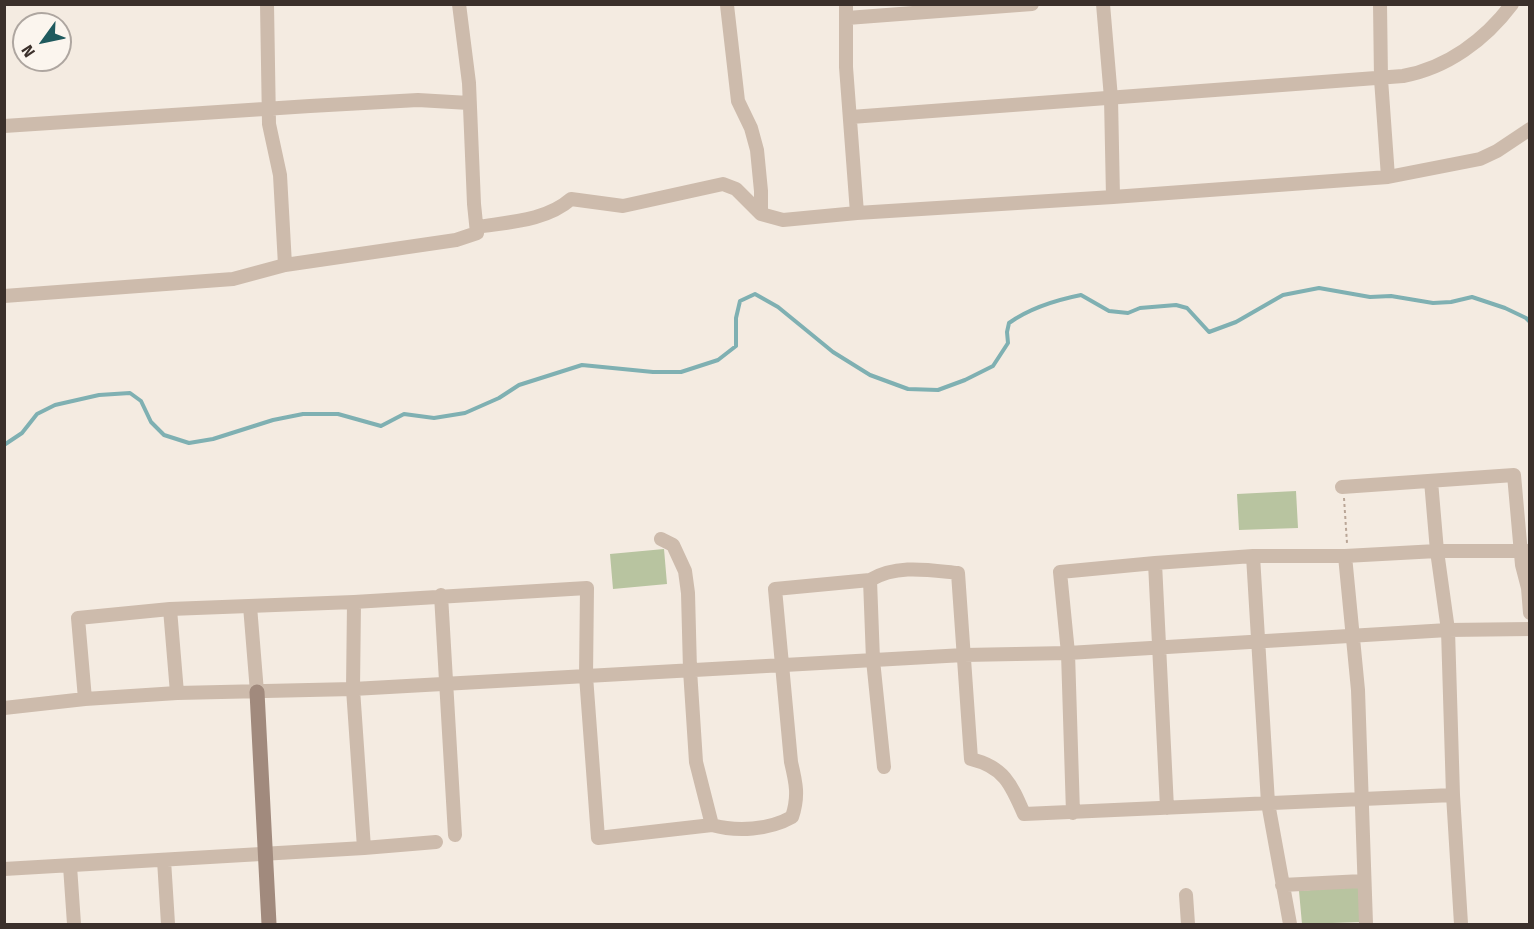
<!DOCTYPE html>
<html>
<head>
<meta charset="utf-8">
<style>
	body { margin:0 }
	#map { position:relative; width:1534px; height:929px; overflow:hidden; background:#f4ebe1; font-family:"Fira Sans",sans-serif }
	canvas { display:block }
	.frame { position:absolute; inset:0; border:6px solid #3b302b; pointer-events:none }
	.north { position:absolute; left:12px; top:12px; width:60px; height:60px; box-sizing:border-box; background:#fbf5ee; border:2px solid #aea6a0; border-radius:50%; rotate:237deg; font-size:16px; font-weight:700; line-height:24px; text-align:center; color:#3b302b }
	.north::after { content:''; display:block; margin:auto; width:21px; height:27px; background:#1f5a5e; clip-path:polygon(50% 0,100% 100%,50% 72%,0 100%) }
</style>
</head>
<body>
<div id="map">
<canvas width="1534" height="929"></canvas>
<div class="frame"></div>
<div class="north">N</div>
</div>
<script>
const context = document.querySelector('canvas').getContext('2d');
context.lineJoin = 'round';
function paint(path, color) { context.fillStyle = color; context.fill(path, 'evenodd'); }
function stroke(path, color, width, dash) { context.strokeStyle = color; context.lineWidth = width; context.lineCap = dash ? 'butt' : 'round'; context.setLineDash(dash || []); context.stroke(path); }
paint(new Path2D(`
	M1296,491L1298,528L1239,530L1237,494Z
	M664,549L667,584L613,589L610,554Z
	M1360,886L1363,922L1302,924L1299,891Z`), '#b8c4a0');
stroke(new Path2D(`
	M4,445L22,433L37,414L55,405L99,395L130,393L141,401L151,422L164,435L189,443L213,439L273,420L303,414H338L381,426L404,414L434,418L465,413L499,398L519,385L582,365L653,372H681L718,360L736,346V318L740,301L755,294L778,307L833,352L870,375L908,389L938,390L965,380L993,366L1008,343L1007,332L1009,323C1030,308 1056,300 1081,295L1109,311L1128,313L1140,308L1176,305L1187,308L1209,332L1236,322L1283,295L1319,288L1370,297L1391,296L1433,303L1451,302L1472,297L1505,308L1526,318L1530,322`), '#7fb0b2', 4);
stroke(new Path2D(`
	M1344,498L1347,543`), '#b9a596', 2, [3, 3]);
stroke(new Path2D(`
	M267,4L269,124L280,175L285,265
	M846,4V67L857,213
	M1103,4L1111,98L1113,197
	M1380,4L1381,79L1388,177
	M727,5L738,101L751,128L757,150L761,191V214
	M847,18L1032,4
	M851,117L1403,76C1447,68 1485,40 1512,4
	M4,126L310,106L418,100L469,103
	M477,227C508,222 546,221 571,199L623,206L723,184L736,189L761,214L783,220L857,213L1113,197L1388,177L1480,159L1497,151L1530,129
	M4,296L233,279L285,265L456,240L477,233L474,204L469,83L459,4
	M1431,481L1437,551L1448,630L1453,795L1461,924
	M1342,487L1514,475L1522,565L1528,588L1530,613
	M661,539L673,545L685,571L688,593L690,670L696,762L712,825
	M1253,556L1268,803L1290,924
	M1345,556L1358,690L1366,924
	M1155,563L1167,808
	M870,580L873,660L884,767
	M441,595L455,835
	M354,602L353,689L364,848
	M250,606L257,692
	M170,609L177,693
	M85,699L78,618L170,609L354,602L587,588L586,676L598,838L712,825C737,832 769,830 792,817C799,796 796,783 791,762L775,589L870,580C897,564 928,570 958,573L971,759C1004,767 1011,784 1024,814L1453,795
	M4,708L85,699L177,693L353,689L964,655L1068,653L1448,630L1530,629
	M1073,813L1068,653L1060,572L1155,563L1253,556H1345L1437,551H1530
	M164,860L168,924
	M70,866L74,924
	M4,869L364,848L436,842
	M1282,885L1363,881
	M1186,895L1188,924`), '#cdbbac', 14);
stroke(new Path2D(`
	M257,692L269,924`), '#a18a7d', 15);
</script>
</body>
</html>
